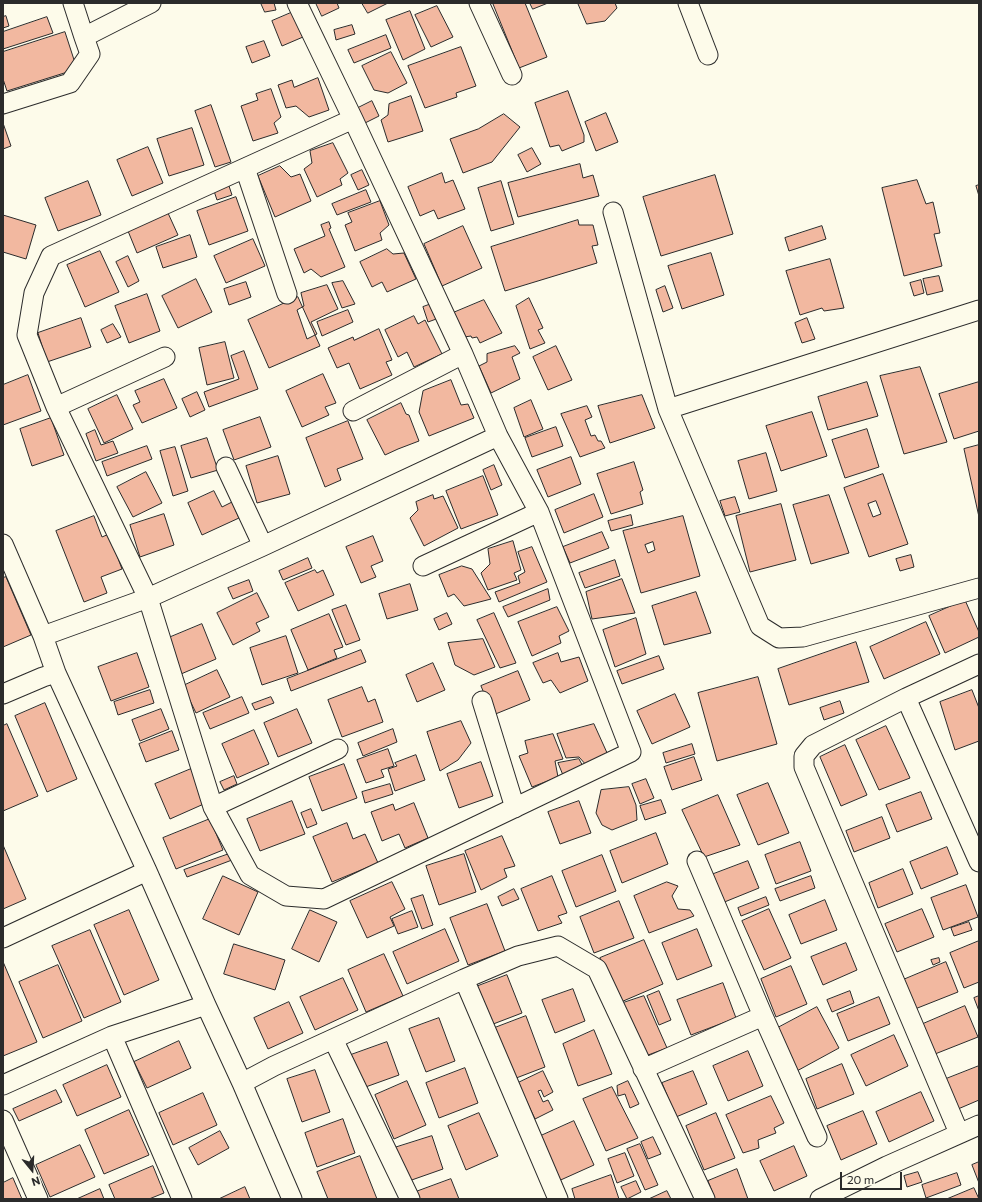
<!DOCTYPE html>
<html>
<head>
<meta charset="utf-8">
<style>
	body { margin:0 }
	#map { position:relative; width:982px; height:1202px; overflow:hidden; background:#fdfbea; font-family:Commissioner,sans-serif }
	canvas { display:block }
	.frame { position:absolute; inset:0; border:4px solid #2b2b2b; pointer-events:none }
	.north { position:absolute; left:12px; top:1150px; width:40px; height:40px; -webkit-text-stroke:3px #fdfbea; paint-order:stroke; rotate:162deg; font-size:11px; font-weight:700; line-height:16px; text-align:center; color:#2b2b2b }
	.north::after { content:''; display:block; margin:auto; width:14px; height:18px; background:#2b2b2b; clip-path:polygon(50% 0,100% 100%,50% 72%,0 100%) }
	.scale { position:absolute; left:840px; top:1172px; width:62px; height:18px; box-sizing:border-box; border:2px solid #2b2b2b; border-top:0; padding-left:5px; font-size:12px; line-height:14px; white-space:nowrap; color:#2b2b2b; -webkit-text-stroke:3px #fdfbea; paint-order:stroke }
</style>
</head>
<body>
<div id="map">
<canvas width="982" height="1202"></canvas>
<div class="frame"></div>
<div class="north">N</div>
<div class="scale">20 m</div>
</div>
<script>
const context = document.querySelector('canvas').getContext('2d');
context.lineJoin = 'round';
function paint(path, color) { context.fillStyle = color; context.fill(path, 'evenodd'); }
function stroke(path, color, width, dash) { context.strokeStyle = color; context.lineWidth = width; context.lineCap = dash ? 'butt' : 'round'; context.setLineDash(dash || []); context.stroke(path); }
const building = new Path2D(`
	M261,3H274L276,10L265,12Z
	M316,3H337L339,8L322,16Z
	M362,3H388L368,13Z
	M495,3H525L547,57L519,68L493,4Z
	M530,3H548L533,9Z
	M578,3H615L617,8L605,21L587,24Z
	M437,6L453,37L431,47L415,15Z
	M410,11L425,49L403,60L386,20Z
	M293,12L303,37L282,46L272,21Z
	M6,16L9,26L3,28V17Z
	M47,17L53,33L3,49V32Z
	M352,25L355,34L336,40L334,30Z
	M65,32L77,69L7,91L3,79V52Z
	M386,35L391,48L354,63L348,50Z
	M264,41L270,56L252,63L246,47Z
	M461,47L476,86L456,93L457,97L425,108L408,66Z
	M391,52L407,83L388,93L374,90L362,66Z
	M318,78L329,110L309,117L296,106L286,108L278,85L292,80L294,87Z
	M271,89L281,117L274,123L278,133L253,141L241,106L258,100L256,94Z
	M568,91L584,135V142L562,151L559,145L550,147L535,103Z
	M411,96L423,131L388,142L381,120L388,115L389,104Z
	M372,101L379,116L363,124L356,109Z
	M211,105L231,162L215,167L195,111Z
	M606,113L618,142L596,151L585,122Z
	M504,114L520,127L492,162L463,173L450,139L478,129Z
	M3,123L11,146L3,149Z
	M192,128L204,165L169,176L157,139Z
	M333,143L348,173L340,179L342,185L317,197L304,169L312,163L310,151Z
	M148,147L163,183L132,196L117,160Z
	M532,148L541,164L527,172L518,155Z
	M580,164L583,178L593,175L599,196L518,217L508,183Z
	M280,166L291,177L300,174L311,201L275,217L258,176Z
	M362,170L369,185L358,190L351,175Z
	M442,173L445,183L453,180L465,209L438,219L434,210L420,216L408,187Z
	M715,175L733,234L661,256L643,197Z
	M917,180L926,204L933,202L940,233L934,234L942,266L904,276L882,188Z
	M88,181L101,215L58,231L45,198Z
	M501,181L514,224L491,231L478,188Z
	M979,185V196L976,186Z
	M229,186L232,195L217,200L214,191Z
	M366,190L371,202L337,215L332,204Z
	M236,197L248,231L209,245L197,211Z
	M380,201L389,225L380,233L382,240L355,251L345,225L352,222L348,213Z
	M168,213L178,235L137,253L128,231Z
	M3,215L36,225L26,259L3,252Z
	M578,220L579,225H593L598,245L592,246L597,263L505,291L491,247Z
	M329,222L331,228L329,229L345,267L321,277L311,269L304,273L294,249L325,236L321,225Z
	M463,226L482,268L442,286L424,244Z
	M822,226L826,239L789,251L785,238Z
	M190,235L197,257L163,268L156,247Z
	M253,239L265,266L226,283L214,256Z
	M387,249L393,254L404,253L416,279L387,292L382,282L372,287L360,262Z
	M100,251L119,292L85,307L67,265Z
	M711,253L724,295L682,309L668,266Z
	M128,256L139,281L128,287L116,262Z
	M830,259L844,308L824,311L822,308L800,315L786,271Z
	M939,276L943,291L927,295L923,279Z
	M196,279L212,312L178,328L162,296Z
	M921,280L924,293L914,296L910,283Z
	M343,281L355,304L342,308L332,283Z
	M246,282L251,297L229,305L224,289Z
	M327,285L338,309L311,322L317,334L307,339L297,310L304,306L301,293Z
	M665,286L673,308L663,312L656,290Z
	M147,294L160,331L129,343L115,306Z
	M298,297L320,346L269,368L248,320Z
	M529,298L543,328L538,330L545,343L530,349L516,306Z
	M484,300L502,333L480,343L477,337L472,338L471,336L464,337L453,313Z
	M434,303L439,318L428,322L423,307Z
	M348,310L353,322L322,336L317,322Z
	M414,316L418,324L425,320L442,354L414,367L407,352L398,357L385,330Z
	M81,318L91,347L47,362L38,333Z
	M807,318L815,339L802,343L795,323Z
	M113,324L121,337L107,343L101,330Z
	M379,329L392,360L386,362L392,375L360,389L349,363L337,368L328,348L353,337L354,340Z
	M225,342L234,378L207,385L199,348Z
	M515,346L520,353L512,357L520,379L491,393L479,366L487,362V354Z
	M556,346L572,380L548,390L533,357Z
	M244,351L258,389L209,407L204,392L239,379L231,356Z
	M920,367L947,442L904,454L880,376Z
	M323,374L336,403L325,407L329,415L302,427L286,391Z
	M28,375L41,411L3,425V385Z
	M164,379L177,408L142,423L133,405L140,402L135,391Z
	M451,380L461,405L468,404L474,418L429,436L419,412L423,391Z
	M867,382L878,416L828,430L818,397Z
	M979,382V431L954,439L939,394Z
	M197,392L205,410L190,417L182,399Z
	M117,395L133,429L104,443L88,409Z
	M642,395L655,428L610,443L598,406Z
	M531,400L543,429L524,437L514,408Z
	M401,403L406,414L409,415L419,441L398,449L385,455L367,420Z
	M587,406L592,417L585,420L591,436L595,435L598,441H601L605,448L580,457L561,414Z
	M812,412L827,456L781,471L766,426Z
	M260,417L271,447L234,460L223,430Z
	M51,418L64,455L32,466L20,429Z
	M348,421L363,459L337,469L341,480L325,487L306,438Z
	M556,427L563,446L532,457L525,438Z
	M867,429L879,467L845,478L832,440Z
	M95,430L101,445L113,441L118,453L96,461L86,434Z
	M207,438L218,470L191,478L181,446Z
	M979,445V517L964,449Z
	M147,446L152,459L107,476L102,462Z
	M175,447L188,491L173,496L160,451Z
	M766,453L777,491L749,499L738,461Z
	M278,456L290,494L257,503L246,466Z
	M571,457L581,484L548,497L537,470Z
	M634,462L643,490L640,492L643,504L611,514L597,474Z
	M494,465L502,485L491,490L483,470Z
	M146,472L162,503L133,517L117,487Z
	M883,474L908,544L869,557L844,488ZM876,501L881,514L873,517L868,504Z
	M483,476L498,515L461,529L446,491Z
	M214,491L222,507L232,502L239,518L202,535L188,503Z
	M594,494L603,517L564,533L555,510Z
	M433,495L434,499L443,496L458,528L424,546L410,518L418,510L416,502Z
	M829,495L849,553L811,564L793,505Z
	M735,497L740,512L725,516L720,501Z
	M781,504L796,560L750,572L736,516Z
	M164,514L174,545L140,557L130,525Z
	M631,515L633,525L611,531L608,521Z
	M94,516L102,537L109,534L122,569L101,577L107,593L84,602L56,531Z
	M683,516L700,576L641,593L623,531ZM653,542L655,550L648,553L645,545Z
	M602,532L609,548L570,563L563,547Z
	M373,536L383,561L371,566L376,577L361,583L346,547Z
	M513,541L521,570L514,573L517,580L488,590L481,573L490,564L488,549Z
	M532,547L547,582L499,602L495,592L520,583L518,576L525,572L518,552Z
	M911,555L914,567L900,571L896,559Z
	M308,558L312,568L283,580L279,571Z
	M615,560L620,576L585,588L579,573Z
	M462,566L472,569L491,599L464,606L454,594L448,597L439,575Z
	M315,570L317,573L323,570L334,595L298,611L285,583Z
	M6,577L31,635L3,647V578Z
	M622,579L635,613L592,619L586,592Z
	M249,580L253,591L233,599L228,588Z
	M410,584L418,610L387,619L379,594Z
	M548,589L550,600L508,617L503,607Z
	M696,592L711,633L664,645L652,606Z
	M257,593L269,617L256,623L260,631L233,645L217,613Z
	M965,600L979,632V637L945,653L929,616Z
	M346,605L360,640L346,645L332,610Z
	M557,607L569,631L559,636L561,643L532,656L518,622Z
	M447,613L452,624L439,630L434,619Z
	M494,613L516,663L500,668L477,620Z
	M329,614L343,647L334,650L337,658L308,670L291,630Z
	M636,618L646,654L615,667L603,630Z
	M926,622L940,654L884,679L870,647Z
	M202,624L216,659L181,674L166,639Z
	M286,636L298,673L262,685L250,648Z
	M483,639L495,667L474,675L455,665L448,643Z
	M856,642L869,682L789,705L778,669Z
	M361,650L366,662L291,691L287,679Z
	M137,653L149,687L111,701L98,667Z
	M558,653L561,662L579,657L588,681L560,693L551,680L543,683L533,663Z
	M659,656L664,669L622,684L617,671Z
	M433,663L445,690L417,702L406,675Z
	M217,670L230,697L196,713L183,686Z
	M518,671L530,700L493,715L481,686Z
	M758,677L777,744L717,761L698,693Z
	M362,687L368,702L375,699L383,722L342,737L328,700Z
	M150,690L154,703L118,715L114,702Z
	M972,690L979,708V741L955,750L940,702Z
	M675,694L690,727L652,744L637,711Z
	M242,697L249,713L210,729L203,713Z
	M271,697L274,703L255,710L252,704Z
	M840,701L844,713L824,720L820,708Z
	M45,703L77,779L47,792L15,716Z
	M161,709L169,729L140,741L132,720Z
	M297,709L312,743L278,757L264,723Z
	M461,721L471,743L458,760L440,771L427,732Z
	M7,724L38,796L3,811V726Z
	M594,724L608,755L587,766L579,757L566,758L557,734Z
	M886,726L910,778L879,790L856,740Z
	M393,729L397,742L363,756L358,743Z
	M254,730L269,764L237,778L222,744Z
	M172,731L179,750L146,762L139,744Z
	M553,734L563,759L555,761L558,777L532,787L519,756L528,753L525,741Z
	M692,744L695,754L666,763L663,753Z
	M845,745L867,795L841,806L820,757Z
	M388,749L394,766L381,770L384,777L366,783L357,760Z
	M416,755L425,780L395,791L388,769L397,766L395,763Z
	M694,757L702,780L672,790L664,767Z
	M579,759L585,770L565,780L558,763Z
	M481,762L493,796L459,808L447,774Z
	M344,764L357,798L322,811L309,777Z
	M191,769L206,803L170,819L155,784Z
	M234,776L237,784L224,790L220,782Z
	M646,779L654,798L640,804L632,784Z
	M768,783L789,833L758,845L737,795Z
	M390,784L393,794L365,803L362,792Z
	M629,787L636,805L637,820L612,830L602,825L596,813L601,790Z
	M921,792L932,819L897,832L886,805Z
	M718,795L740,845L704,857L682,810Z
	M661,800L666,813L645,820L640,806Z
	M292,801L305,834L260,851L247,819Z
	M579,801L591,833L560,844L548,812Z
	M414,803L428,838L405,848L399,834L382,841L371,812L393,804L395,810Z
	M311,809L317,824L307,828L301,813Z
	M882,817L890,838L854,852L846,831Z
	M210,819L223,850L176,869L163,838Z
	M347,823L353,839L365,834L378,863L332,882L313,837Z
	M656,833L668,864L622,883L610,851Z
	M502,836L515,866L504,869L507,877L481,890L465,851Z
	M800,842L811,871L776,884L765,855Z
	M3,845L26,899L3,909Z
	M947,847L958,874L921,889L910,862Z
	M229,854L232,860L187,877L184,870Z
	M464,854L476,892L439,905L426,866Z
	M602,855L616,891L576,907L562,871Z
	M748,861L759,888L722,903L711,875Z
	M903,869L913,894L878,908L869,883Z
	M223,876L258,892L239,935L203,919Z
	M552,876L567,913L558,916L562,923L538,931L521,889Z
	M811,876L815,888L780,901L775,889Z
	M392,882L405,909L390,917L394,926L367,938L350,901Z
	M667,882L678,886L672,896L678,909L690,910L694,916L649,933L634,896Z
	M966,885L978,917L943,930L931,898Z
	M514,889L519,899L502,906L498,897Z
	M423,895L433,925L422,929L411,899Z
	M766,897L769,905L741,916L738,908Z
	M825,900L837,930L801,944L789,915Z
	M619,901L634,938L594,953L580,917Z
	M487,904L505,951L468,965L450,918Z
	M769,909L791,958L764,970L742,921Z
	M922,909L934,937L897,952L885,924Z
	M129,910L159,980L124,995L94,925Z
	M310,910L337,922L319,962L292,949Z
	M412,911L418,927L398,934L392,919Z
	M969,922L972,930L954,936L951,928Z
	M445,929L459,961L407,984L393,952Z
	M697,929L712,966L677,980L662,943Z
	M90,930L121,1002L84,1018L52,946Z
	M644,940L663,984L621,1002L600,958Z
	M979,941V982L964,988L950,953Z
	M846,943L857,970L823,985L811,957Z
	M234,944L285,960L275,990L224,974Z
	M384,954L403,996L366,1012L348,970Z
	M939,958L940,962L933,965L931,960Z
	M946,962L958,992L915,1009L903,980Z
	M4,964L37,1042L3,1056V965Z
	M58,965L82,1021L43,1038L19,982Z
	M791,966L807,1004L776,1017L761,979Z
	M507,975L522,1013L488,1026L473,988Z
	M343,978L358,1010L315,1030L300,997Z
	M723,983L736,1018L691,1035L677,1000Z
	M573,989L585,1021L555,1033L542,1000Z
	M659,991L671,1020L659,1025L647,996Z
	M850,991L854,1003L832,1012L827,1000Z
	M644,996L667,1048L640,1058L620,1004Z
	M979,996V1011L974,998Z
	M879,997L890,1024L848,1041L837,1014Z
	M289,1002L303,1033L268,1049L254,1018Z
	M965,1006L978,1037L935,1054L923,1024Z
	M817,1007L839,1048L795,1072L772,1031Z
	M526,1016L545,1067L511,1080L492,1029Z
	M439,1018L455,1061L426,1072L409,1029Z
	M594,1030L612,1074L578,1086L563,1044Z
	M894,1035L908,1066L866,1086L851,1055Z
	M179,1041L191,1068L147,1088L134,1062Z
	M387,1042L399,1075L360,1089L348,1056Z
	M748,1051L763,1086L728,1101L713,1066Z
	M842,1064L854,1094L817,1109L806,1079Z
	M107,1065L121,1097L77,1116L63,1085Z
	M979,1066V1100L958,1109L946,1079Z
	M465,1068L478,1103L439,1118L426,1083Z
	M315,1070L330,1112L302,1122L287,1079Z
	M543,1071L553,1092L544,1097L541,1090L538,1091L543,1102L548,1100L553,1110L535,1119L518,1083Z
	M693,1071L707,1104L676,1117L662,1083Z
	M407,1081L426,1125L394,1139L375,1095Z
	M628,1081L639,1104L630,1108L625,1094L618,1096L617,1086Z
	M612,1087L638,1138L606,1151L583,1099Z
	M56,1090L62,1102L19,1121L13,1109Z
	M921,1092L934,1121L889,1142L876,1112Z
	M203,1093L217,1125L173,1145L159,1113Z
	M771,1096L784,1123L774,1128L776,1133L758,1140L759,1148L743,1153L726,1115Z
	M129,1110L149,1155L104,1174L85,1130Z
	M863,1111L877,1144L841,1160L827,1126Z
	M479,1113L498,1156L466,1170L448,1126Z
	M716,1113L735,1158L704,1170L686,1126Z
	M343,1119L355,1153L317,1167L305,1133Z
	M574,1121L594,1165L554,1183L534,1139Z
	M220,1131L229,1148L198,1165L189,1148Z
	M432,1136L443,1169L406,1182L394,1148Z
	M653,1137L661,1154L648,1159L641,1142Z
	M640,1144L658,1185L645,1190L627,1149Z
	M80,1145L95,1177L50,1197L36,1165Z
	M794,1146L807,1176L774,1191L760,1161Z
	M625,1153L634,1176L617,1183L608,1159Z
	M360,1156L377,1199H328L317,1172Z
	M979,1162V1183L972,1165Z
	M153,1166L164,1193L149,1199H115L109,1185Z
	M737,1169L748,1199H715L708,1181Z
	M918,1172L922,1182L907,1187L904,1176Z
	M957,1173L961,1185L926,1198L922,1185Z
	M611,1175L619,1199H575L572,1189Z
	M13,1178L22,1199H3V1183Z
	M451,1179L459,1199H416L413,1193Z
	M636,1181L641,1192L627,1199L621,1187Z
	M245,1187L250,1199H219Z
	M974,1188L979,1199H947Z
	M100,1189L104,1199H77Z
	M667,1191L671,1199H649Z`);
paint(building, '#f2b8a0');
stroke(building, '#2b2b2b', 1);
const street = new Path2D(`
	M73,3L84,37
	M297,3L353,119L463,354L498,436L539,512L631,752L324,899L286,896L250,875L213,807L148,598L56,407L27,335L34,293L51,256L353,119
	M479,3L512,75
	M688,3L708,55
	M3,104L70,83L90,54L84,37L151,3
	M245,168L287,294
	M613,212L668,409L760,626L779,638L803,637L979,588
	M56,407L165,357
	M668,409L979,310
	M353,411L463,354
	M226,467L263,546
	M3,544L43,636L56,673L147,871L206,1005L242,1083L292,1199
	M423,566L539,512
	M43,636L148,598L263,546L498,436
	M3,694L43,677L56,673
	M906,698L979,862
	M482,701L515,808
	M213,807L338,749
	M697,861L763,1016L817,1137
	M3,938L147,871
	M464,979L558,1199
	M112,1036L182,1199
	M333,1039L410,1199
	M643,1069L763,1016
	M242,1083L274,1066L464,979L518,956L558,946L597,969L705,1199
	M3,1085L112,1036L206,1005
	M3,1120L38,1199
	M959,1133L804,767V756L813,745L906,698L979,664
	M820,1199L887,1166L979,1125`);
stroke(street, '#2b2b2b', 21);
stroke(street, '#fdfbea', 19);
</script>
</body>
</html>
